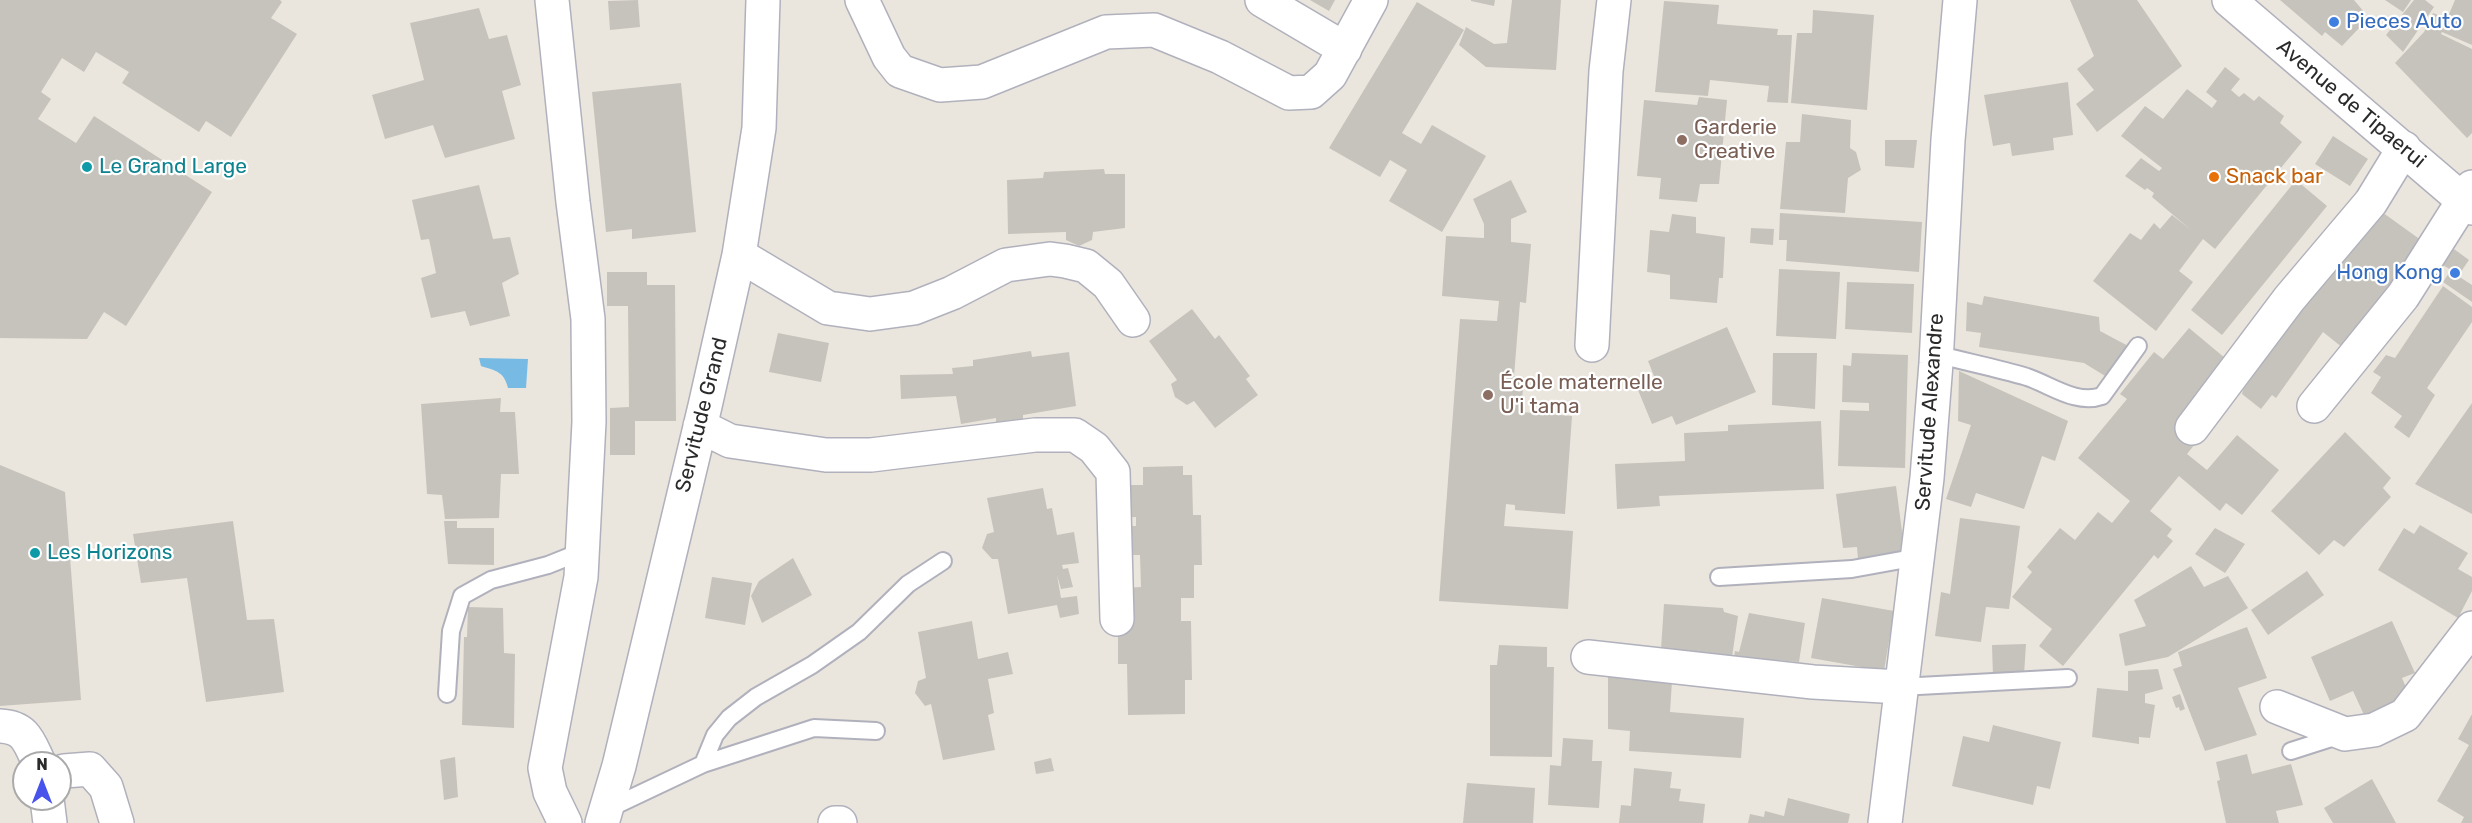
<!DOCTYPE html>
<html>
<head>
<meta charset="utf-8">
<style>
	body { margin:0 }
	#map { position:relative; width:2472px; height:823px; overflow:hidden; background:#ebe6dd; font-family:Rubik,sans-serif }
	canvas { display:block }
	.north { position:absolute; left:12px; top:751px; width:60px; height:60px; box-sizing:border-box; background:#fff; border:2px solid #aaa; border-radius:50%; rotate:0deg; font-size:16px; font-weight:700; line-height:24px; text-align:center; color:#2a2a2a }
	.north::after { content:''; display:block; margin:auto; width:21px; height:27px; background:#4853ec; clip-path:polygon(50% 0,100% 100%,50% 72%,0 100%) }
</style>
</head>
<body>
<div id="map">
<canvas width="2472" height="823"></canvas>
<div class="north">N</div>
</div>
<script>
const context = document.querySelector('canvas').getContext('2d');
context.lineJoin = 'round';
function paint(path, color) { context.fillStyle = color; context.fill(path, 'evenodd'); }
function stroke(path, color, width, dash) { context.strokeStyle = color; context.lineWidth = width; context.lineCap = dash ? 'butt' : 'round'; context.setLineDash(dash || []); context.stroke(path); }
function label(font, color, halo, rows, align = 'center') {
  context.font = font + ' Rubik,sans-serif'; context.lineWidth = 4.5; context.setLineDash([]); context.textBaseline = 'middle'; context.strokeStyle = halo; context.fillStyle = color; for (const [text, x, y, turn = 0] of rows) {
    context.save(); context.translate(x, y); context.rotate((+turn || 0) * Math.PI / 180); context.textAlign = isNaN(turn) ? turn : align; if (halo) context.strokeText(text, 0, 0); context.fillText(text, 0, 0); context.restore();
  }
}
paint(new Path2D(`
	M479,358L528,359L526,388H508C504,372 497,371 481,366Z`), '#77bbe5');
paint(new Path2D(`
	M0,0H280L282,2L271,18L297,34L231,137L206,121L199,132L122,83L129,72L96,52L84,72L62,58L41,92L51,99L38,119L76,143L94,116L212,192L126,326L104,312L87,339L0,338Z
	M638,0L640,27L610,30L608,1Z
	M1310,0H1335L1329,11Z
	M1471,0H1495L1494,6L1471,1Z
	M1512,0H1561L1556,70L1486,67L1459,45L1466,27L1494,44L1507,43Z
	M2070,0H2137L2182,66L2097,132L2076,104L2094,90L2077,69L2094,56Z
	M2280,0H2354L2365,13L2360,20L2362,25L2342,46L2325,32L2322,36Z
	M2385,0H2411L2403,12Z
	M2414,0H2425L2434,7L2403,52L2386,35Z
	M2455,0H2472V45L2442,32L2441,34L2472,49V133L2467,138L2395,63L2424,32L2433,13L2447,19Z
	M1664,1L1719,5L1717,24L1778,29L1777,35H1792L1788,103L1767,102L1769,86L1710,80L1708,96L1655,92Z
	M1417,2L1464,30L1402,133L1421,144L1432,125L1486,156L1442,232L1389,201L1407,170L1390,160L1380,177L1329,148Z
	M479,8L489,39L507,35L521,85L502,91L515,139L445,158L433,125L385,139L372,95L424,80L410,23Z
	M1813,10L1874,15L1867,110L1791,103L1797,33H1812Z
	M2225,67L2240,79L2231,90L2239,97L2244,93L2254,101L2259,96L2284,116L2280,123L2302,142L2215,249L2203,239L2179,271L2193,282L2156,331L2093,281L2130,233L2141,240L2154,223L2160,229L2172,215L2191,230L2152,197L2154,193L2147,188L2145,190L2125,176L2141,158L2159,171L2162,168L2121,136L2145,106L2163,119L2187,89L2212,108L2217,101L2206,92Z
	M2068,82L2073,135L2053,138L2054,150L2012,156L2010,143L1993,146L1984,95Z
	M681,83L696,232L632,239V229L606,232L592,92Z
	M1699,97L1727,100L1719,184H1700L1697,202L1659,199L1661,178L1637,176L1644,100L1697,105Z
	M1802,114L1851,120L1850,148L1856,152L1861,170L1848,178L1845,213L1780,209L1786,142H1800Z
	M2333,136L2368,159L2350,186L2315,164Z
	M1885,140H1917L1914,168L1885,166Z
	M1104,169L1105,174H1125V228L1093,232L1092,240L1079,246L1066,240V232L1008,234L1007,180L1043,178L1044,172Z
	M1511,180L1527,212L1511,219V242L1531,244L1526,303L1520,302L1514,376L1524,377L1521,412L1572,416L1565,514L1515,510V505L1506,504L1504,526L1573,531L1568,609L1439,601L1460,319L1497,321L1499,301L1442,296L1446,236L1484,238V224L1473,199Z
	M2296,180L2327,206L2222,335L2191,310Z
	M479,185L493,239L510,237L519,274L502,283L510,316L470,326L465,311L431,318L421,278L436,273L429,239L421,240L412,200Z
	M2375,207L2425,243L2348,352L2323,332L2276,398L2272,395L2261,409L2242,394L2243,390Z
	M1780,213L1922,222L1919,272L1786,261L1787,240H1779Z
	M1672,214L1696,217V233L1725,237L1723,278H1719L1717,303L1670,299V275L1647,272L1650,230L1669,232Z
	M1751,228L1774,229L1773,245L1750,243Z
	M2454,249L2469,260L2458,276L2472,285V302L2443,282L2451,270L2443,265Z
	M1779,269L1840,272L1836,339L1776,336Z
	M607,272H647V285H675L676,421H635V455H610V408L629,407L628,306H607Z
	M1847,282L1914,284L1912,333L1845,329Z
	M2443,286L2472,307V322L2427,388L2435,395L2409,438L2394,427L2402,416L2371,393L2381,377L2373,372L2386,355L2395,358Z
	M1984,296L2099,317L2100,331L2132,348L2110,379L2084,363L1979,347L1981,333L1966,331L1967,302L1982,305Z
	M1192,309L1215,339L1219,335L1250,376L1246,379L1258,395L1215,428L1194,401L1187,405L1175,397L1171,384L1177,380L1149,341Z
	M1727,327L1756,392L1676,425L1672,416L1652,424L1638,390L1656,381L1648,361Z
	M2189,328L2231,363L2176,429L2195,444L2187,454L2207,470L2237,435L2279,470L2242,515L2226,503L2220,511L2179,476L2150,511L2172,529L2167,536L2173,541L2158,559L2154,555L2063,666L2039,646L2052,629L2012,597L2032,572L2027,567L2060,528L2075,540L2098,512L2112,523L2130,501L2078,458L2127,399L2120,394L2154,352L2163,359Z
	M778,333L829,343L821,382L769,372Z
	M1031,351L1032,357L1069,352L1076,406L1023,415V424L996,426V418L961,424L956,396L901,399L900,375L953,374L952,368L973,366V360Z
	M1773,353H1817L1815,409L1772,405Z
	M1852,353L1908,355L1905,468L1838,466L1840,410L1869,411V403L1842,402L1843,365L1851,366Z
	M1959,371L2068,421L2055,461L2042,456L2024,509L1976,493L1971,507L1946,499L1971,425L1958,421Z
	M501,398L500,412H515L519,474H501L499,518L445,519L442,495L427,494L421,404Z
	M2472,403V514L2415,484Z
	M1821,421L1824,489L1659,496L1660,506L1617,509L1615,464L1685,461L1684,433L1728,431V425Z
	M2345,432L2391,478L2383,488L2391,497L2344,547L2334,540L2319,555L2271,511Z
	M0,465L65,492L81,700L0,706Z
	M1183,466V475H1192L1193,515H1201L1202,565H1194V598H1181V621H1191L1192,680H1185V714L1128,715L1127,664H1118V635H1126L1125,588L1141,587L1140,555H1127V526H1136V517L1119,518V485H1143V467Z
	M1896,486L1905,554L1858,559L1857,547L1843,548L1836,494Z
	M1043,488L1047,509L1052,508L1057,535L1074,532L1079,563L1062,565L1063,569L1068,568L1073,587L1061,589L1057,575L1061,598L1077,596L1079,614L1060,618L1057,605L1008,614L998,559H992L982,548L987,534L994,532L987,498Z
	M1960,518L2020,526L2009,609L1986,607L1981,642L1935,636L1941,592L1950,594Z
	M233,521L247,620L274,619L284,692L206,702L187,578L141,583L133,534Z
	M444,521H457V528H494V565L448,564Z
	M2420,525L2468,553L2458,569L2472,577V591L2458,618L2378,570L2404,528L2414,534Z
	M2215,528L2245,544L2225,573L2195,554Z
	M793,558L812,595L762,623L751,596L759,581Z
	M2191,566L2204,587L2228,576L2248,608L2168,657L2125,666L2119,634L2146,626L2134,600Z
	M2307,571L2324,595L2268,635L2251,610Z
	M712,577L752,583L745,625L705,618Z
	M1822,598L1894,611L1884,671L1811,658Z
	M1664,604L1723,608L1724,612L1738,616L1732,657L1661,649Z
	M468,607L503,608L504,653L515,654L514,728L462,725L464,637H467Z
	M1749,613L1805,623L1799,662L1776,660L1773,669L1733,663L1735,651L1739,652Z
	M972,621L978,659L1008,652L1013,674L988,679L994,713L988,715L995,750L943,760L931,704L925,706L915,693L918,681L926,678L918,632Z
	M2392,621L2415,673L2402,678L2410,697L2365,717L2353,691L2330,701L2311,657Z
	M2247,627L2267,678L2238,688L2257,735L2205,751L2173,669L2182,666L2178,652Z
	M2026,644L2024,675L1993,677L1992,645Z
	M1499,645L1547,647V667H1554L1552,757L1490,756V665H1497Z
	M2158,669L2163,689L2145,694V703L2155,705L2150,738L2139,737V744L2092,737L2097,688L2128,691V671Z
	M1608,675L1672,681L1670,712L1744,718L1741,758L1629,751L1630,731L1608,729Z
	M2180,694L2185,709L2180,711L2179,707L2176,708L2172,697Z
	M2472,714V823H2461L2464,817L2437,801L2469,745L2458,739Z
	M1993,725L2061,742L2050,789L2037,786L2033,805L1952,786L1963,736L1989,742Z
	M1563,738L1593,740L1592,761H1602L1599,808L1548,805L1550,765L1561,766Z
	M2247,754L2252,774L2291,764L2303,805L2276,811L2279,823H2226L2217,781L2220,780L2216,762Z
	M455,757L458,797L444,800L440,760Z
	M1051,758L1054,771L1036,774L1034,762Z
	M1634,768L1672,772L1670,788L1681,789L1679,801L1705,804L1703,823H1619L1621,805L1631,806Z
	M2372,779L2396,823H2333L2324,808Z
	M1467,783L1535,788L1533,823H1463Z
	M1788,798L1850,814L1848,823H1748L1750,814L1764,817L1765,811L1784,816Z`), '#c6c3bc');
const lane = new Path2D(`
	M1936,354C1966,362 1997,368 2027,377C2051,385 2076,405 2102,396L2138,346
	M1719,577L1852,569L1918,557
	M1900,687L2068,678
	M447,694L451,631L462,596L491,580L548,565L583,551
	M2291,751L2341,735
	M703,764L715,735L729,718L756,697L812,665L859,632L908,584L943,561
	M608,809L703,764L814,728L876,731`);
const street = new Path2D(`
	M552,0L573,202L588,319L589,422L581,577L545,768L550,792L565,823
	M862,0L889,57L900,71L940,85L982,82L1106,32L1154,30L1220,57L1289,93L1311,92L1330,75L1371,0
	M1262,0L1345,49
	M739,255L828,308L870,314L914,308L952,293L1006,265L1050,259L1065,261L1086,266L1108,284L1133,320
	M1592,345L1606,71L1614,0
	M2314,406L2403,296L2472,187
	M700,426L730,441L826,455H871L1035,435H1075L1094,448L1113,472L1117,619
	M2192,428L2289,299L2371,202L2404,148
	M1588,657L1813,682L1900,687
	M2277,707L2345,734L2374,730L2405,715L2472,628
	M0,726C26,727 29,742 39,763
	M60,774L64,771L90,769L106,787L117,823
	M47,799L50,823
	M602,823L619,766L705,406L739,255L759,128L763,0
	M835,823H840
	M1885,823L1927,478L1936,363L1948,140L1960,0`);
const secondary = new Path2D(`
	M2229,0L2472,208`);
stroke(lane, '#b0b1bc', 20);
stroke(street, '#b0b1bc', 36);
stroke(secondary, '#b0b1bc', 36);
stroke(lane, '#fff', 16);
stroke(street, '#fff', 33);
stroke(secondary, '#fff', 33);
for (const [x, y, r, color] of [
	[2334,22,6,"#3f7fe0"],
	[1682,140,6,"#8d6e63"],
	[87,167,6,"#0f9aa8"],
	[2214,177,6,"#e8710a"],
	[2455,273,6,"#3f7fe0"],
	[1488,395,6,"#8d6e63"],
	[35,553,6,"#0f9aa8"]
]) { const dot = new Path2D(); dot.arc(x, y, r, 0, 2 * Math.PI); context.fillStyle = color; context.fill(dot); stroke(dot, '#fff', 2); }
label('21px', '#366cbe', '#fff', [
	["Pieces Auto",2346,22],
	["Hong Kong",2443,273,"right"]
], 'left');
label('21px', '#2a2a2a', '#fff', [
	["Avenue de Tipaerui",2351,104,40],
	["Servitude Alexandre",1930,412,-86],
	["Servitude Grand",702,415,-76]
]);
label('21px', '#785e54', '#fff', [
	["Garderie",1694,128],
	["Creative",1694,152],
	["École maternelle",1500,383],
	["U'i tama",1500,407]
], 'left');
label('21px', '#0d838f', '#fff', [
	["Le Grand Large",99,167],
	["Les Horizons",47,553]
], 'left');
label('21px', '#c56008', '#fff', [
	["Snack bar",2226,177]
], 'left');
</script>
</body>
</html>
